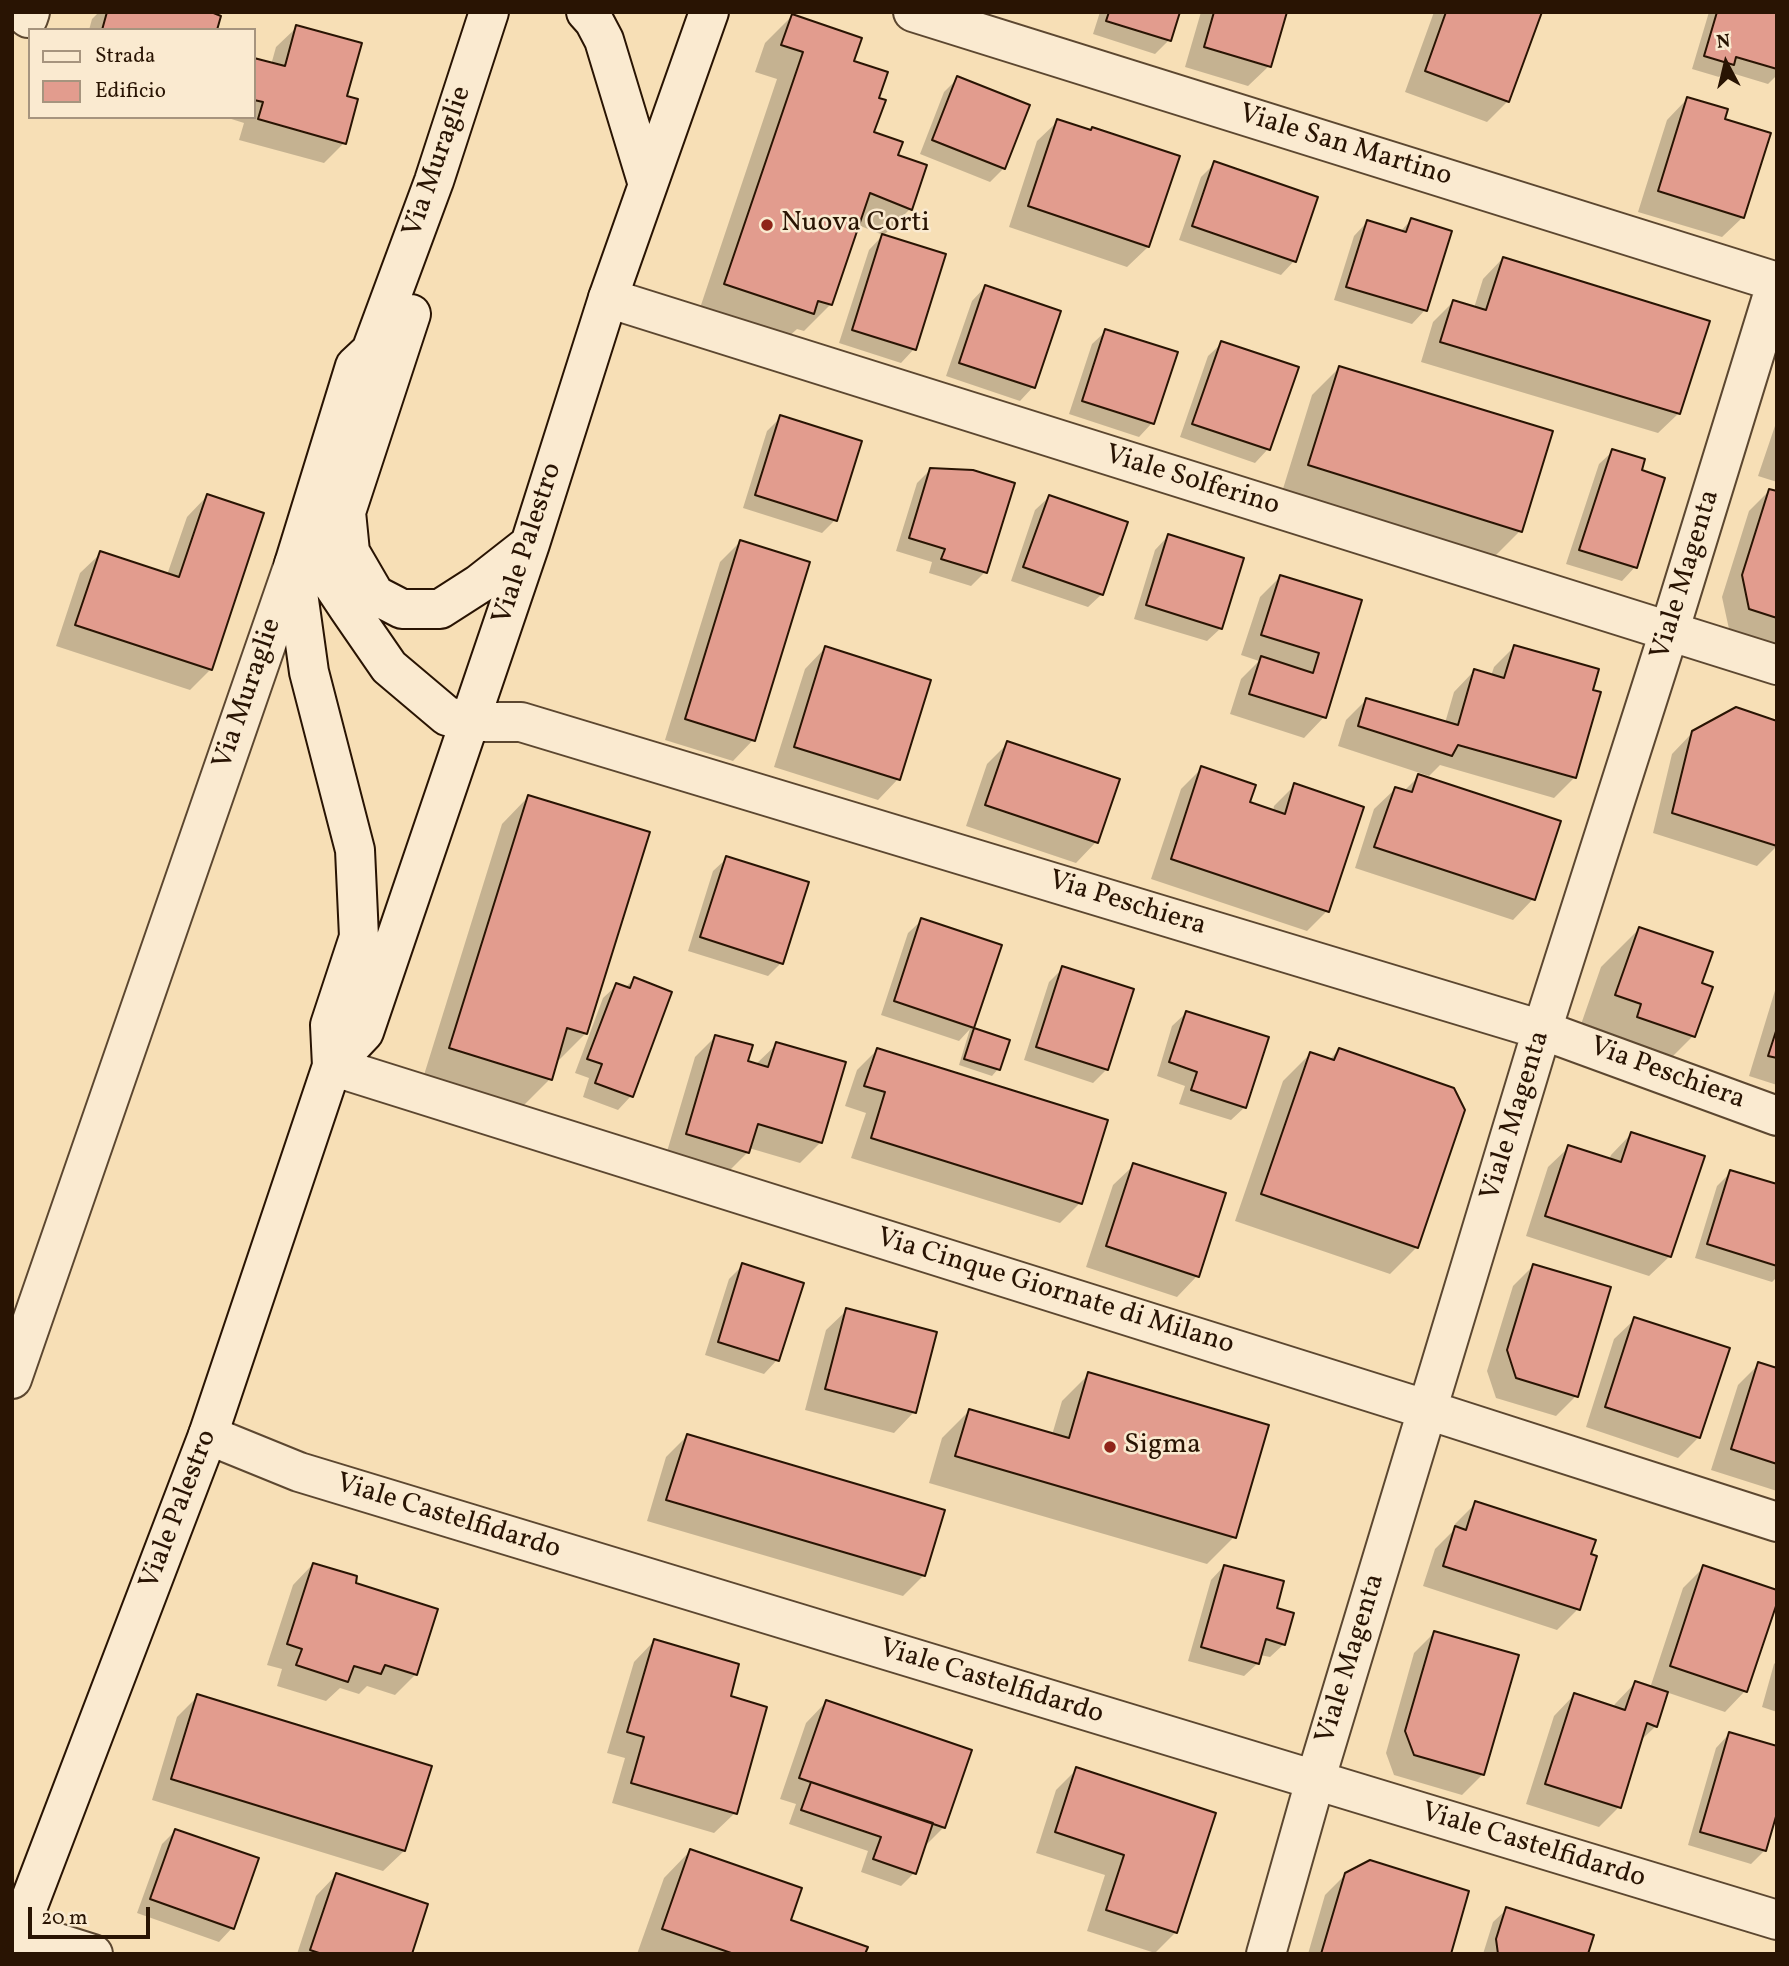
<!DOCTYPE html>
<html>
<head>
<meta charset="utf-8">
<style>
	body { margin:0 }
	#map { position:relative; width:1789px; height:1966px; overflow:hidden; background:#f7dfb6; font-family:Vollkorn,serif }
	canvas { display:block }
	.frame { position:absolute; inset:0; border:14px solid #291403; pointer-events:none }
	.legend { position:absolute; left:28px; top:28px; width:228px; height:91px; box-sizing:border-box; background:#faead0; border:2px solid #a6947e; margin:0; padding:9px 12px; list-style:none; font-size:21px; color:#291403 }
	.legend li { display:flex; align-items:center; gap:14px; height:35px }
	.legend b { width:35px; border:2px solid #a6947e }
	.north { position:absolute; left:1691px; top:28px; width:70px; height:70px; -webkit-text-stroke:5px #faead0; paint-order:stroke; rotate:353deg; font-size:19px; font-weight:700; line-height:28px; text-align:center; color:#291403 }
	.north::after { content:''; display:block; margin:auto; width:24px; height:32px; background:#291403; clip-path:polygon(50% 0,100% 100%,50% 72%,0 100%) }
	.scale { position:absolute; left:28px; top:1907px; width:122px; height:32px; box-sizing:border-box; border:4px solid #291403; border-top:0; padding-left:9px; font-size:21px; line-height:24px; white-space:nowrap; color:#291403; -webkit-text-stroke:5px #faead0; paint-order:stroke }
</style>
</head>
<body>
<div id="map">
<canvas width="1789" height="1966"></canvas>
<div class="frame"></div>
<ul class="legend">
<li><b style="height:9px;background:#faead0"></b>Strada</li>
<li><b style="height:19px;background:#e29c8e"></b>Edificio</li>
</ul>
<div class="north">N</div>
<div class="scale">20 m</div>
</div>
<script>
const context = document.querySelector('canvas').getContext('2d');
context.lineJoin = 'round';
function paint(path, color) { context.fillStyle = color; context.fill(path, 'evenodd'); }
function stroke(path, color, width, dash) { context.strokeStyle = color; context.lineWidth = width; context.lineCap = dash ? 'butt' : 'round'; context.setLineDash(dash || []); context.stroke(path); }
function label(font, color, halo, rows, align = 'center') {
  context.font = font + ' Vollkorn,serif'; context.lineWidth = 5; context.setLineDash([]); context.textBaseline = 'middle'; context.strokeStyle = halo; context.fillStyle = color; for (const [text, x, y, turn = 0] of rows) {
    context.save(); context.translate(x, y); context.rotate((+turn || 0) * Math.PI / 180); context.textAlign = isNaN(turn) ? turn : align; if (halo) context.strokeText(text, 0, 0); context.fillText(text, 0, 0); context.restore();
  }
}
paint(new Path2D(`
	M99,12H205L215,30H89L92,19Z
	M1100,12H1178L1169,40L1155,54L1093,34Z
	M1201,12H1285L1269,66L1248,86L1185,67Z
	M1434,12H1540L1508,101L1487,122L1405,92Z
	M1709,12H1777V75L1768,84L1725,71L1719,77L1692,69Z
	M792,16L852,62L877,99L872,133L896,156L910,209L883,236L914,349L901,363L839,343L869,250L883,235L858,225L831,304L804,331L797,329L785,340L699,311L777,79L755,72L765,43Z
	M297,27L345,97L344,143L324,163L239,140L244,123L225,117H254V60L271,65L276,47Z
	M958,78L1004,168L990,182L920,154L944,92Z
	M1687,99L1723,120L1743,217L1722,237L1638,212L1667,120Z
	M1058,121L1178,157L1148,247L1127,267L1009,227L1037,141Z
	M1215,163L1294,261L1281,275L1179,240L1201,177Z
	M1411,220L1425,310L1412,324L1334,300L1354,236L1367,222L1400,232Z
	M1503,258L1679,413L1658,433L1421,362L1433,322L1453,302L1474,308L1483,279Z
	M985,287L1033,387L1020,401L946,376L972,301Z
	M1106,331L1152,423L1139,437L1069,414L1092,344Z
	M1222,343L1268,449L1255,463L1180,437L1208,356Z
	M1339,368L1520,531L1493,558L1282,492L1312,395Z
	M781,417L835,520L822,533L743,508L767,431Z
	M1777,420V482L1758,476Z
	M1613,451L1640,471L1635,567L1622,581L1566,564L1599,464Z
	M931,469L985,572L971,586L929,573L932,562L896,551L917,483Z
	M1769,491L1777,493V644L1729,629L1722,597L1749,511Z
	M207,496L262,514L210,670L190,690L56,646L80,573L101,553L167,575L187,517Z
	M1049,497L1102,594L1088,607L1011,581L1035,510Z
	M1168,536L1221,628L1207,641L1134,619L1155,550Z
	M740,542L753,740L733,761L665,740L720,562Z
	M1280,577L1360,601L1324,717L1304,738L1230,714L1241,679L1259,661L1241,655L1260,597Z
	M1514,647L1591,691L1599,694L1574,778L1554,798L1440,765L1429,776L1338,746L1346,720L1366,700L1445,723L1454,692L1474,671L1491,676L1494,667Z
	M825,648L898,779L878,800L774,767L805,669Z
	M1777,723V846L1757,866L1653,833L1672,754L1693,732Z
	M1008,743L1096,842L1076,863L966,826L987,764Z
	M1202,768L1248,803L1273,811L1274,806L1295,785L1327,911L1307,931L1151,879L1181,789Z
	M1419,776L1533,899L1513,920L1355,868L1374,809L1395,789L1404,791Z
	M528,797L586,1033L559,1060L556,1059L550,1079L523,1106L424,1075L502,824Z
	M727,858L781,963L768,976L688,951L713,871Z
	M922,920L999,946L972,1030L1008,1041L998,1069L992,1076L959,1065L970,1029L959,1041L881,1015L908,933Z
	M1639,929L1700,984L1693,1036L1655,1074L1578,1033L1601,967Z
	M1063,968L1107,1069L1093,1083L1024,1060L1049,982Z
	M634,979L631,1096L618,1110L583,1097L589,1078L575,1073L603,998L617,985L625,988Z
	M1777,984V1085L1749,1076Z
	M1186,1013L1245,1107L1231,1120L1179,1104L1185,1086L1157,1076L1172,1026Z
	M715,1037L746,1062L755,1065L777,1044L821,1142L800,1163L749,1148L748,1152L727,1173L666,1155L695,1057Z
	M877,1050L1080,1203L1060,1223L851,1158L866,1113L845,1106L857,1070Z
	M1339,1050L1417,1247L1390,1274L1235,1221L1283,1081L1310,1054L1329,1060Z
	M1631,1134L1670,1256L1649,1276L1526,1236L1548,1167L1569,1147L1609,1160L1611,1155Z
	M1134,1165L1197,1276L1177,1297L1086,1267L1113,1185Z
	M1731,1172L1777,1186V1277L1772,1282L1695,1258L1717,1186Z
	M743,1265L777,1360L764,1374L705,1355L729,1279Z
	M1533,1266L1576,1396L1556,1416L1496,1398L1487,1371L1513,1286Z
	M847,1310L914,1412L894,1433L805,1410L826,1330Z
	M1635,1319L1727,1350L1698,1438L1678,1458L1586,1427L1614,1339Z
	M1759,1364L1777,1370V1491L1711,1470L1738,1385Z
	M1089,1374L1234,1537L1207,1564L929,1483L942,1438L969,1411L1052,1435L1062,1401Z
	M687,1436L924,1575L903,1596L647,1521L666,1457Z
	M1476,1503L1578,1609L1557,1630L1423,1586L1435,1549L1453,1531L1455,1524Z
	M313,1564L354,1584L416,1674L395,1695L367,1686L359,1694L340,1688L326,1701L277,1686L282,1669L267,1665L293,1585Z
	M1224,1566L1284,1644L1270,1657L1260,1655L1258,1663L1244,1676L1188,1661L1211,1580Z
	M1704,1567L1745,1691L1725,1712L1666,1692L1656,1726L1639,1742L1619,1807L1599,1827L1526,1804L1554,1716L1574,1695L1613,1708L1615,1704L1635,1683L1650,1688L1683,1588Z
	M1435,1632L1483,1774L1462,1795L1394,1775L1386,1753L1414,1653Z
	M654,1641L728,1697L735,1813L714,1833L612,1803L625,1758L607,1753L634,1662Z
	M1777,1661V1712L1762,1707L1774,1664Z
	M198,1696L404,1851L383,1871L152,1800L177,1717Z
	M826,1702L944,1827L923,1848L914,1873L901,1886L861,1872L868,1851L789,1824L796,1804L780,1799L806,1723Z
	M1729,1734L1777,1807L1764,1851L1751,1864L1688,1845L1716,1748Z
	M1077,1769L1214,1814L1175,1933L1155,1953L1087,1931L1105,1875L1036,1853L1056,1790Z
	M175,1831L232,1928L219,1942L137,1913L162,1844Z
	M690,1851L789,1921L864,1954H637L664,1878Z
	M1346,1874L1449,1954H1308L1325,1895Z
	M336,1875L410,1954H297L316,1896Z
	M1507,1909L1586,1954H1483L1493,1922Z`), '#0003');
const building = new Path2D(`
	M107,12H211L221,16L217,30H102Z
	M1109,12H1180L1171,41L1106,21Z
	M1214,12H1287L1271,67L1204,47Z
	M1446,12H1542L1509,102L1425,71Z
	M1717,12H1777V69L1736,57L1734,65L1704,56Z
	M792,14L862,38L854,61L888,72L879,98L886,100L874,132L903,142L898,155L927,165L912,210L870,193L832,305L818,301L814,314L724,284L803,52L781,45Z
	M296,25L362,43L347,96L358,99L346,144L258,119L263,102L254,100V58L285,66Z
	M957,76L1030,105L1005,169L932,140Z
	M1687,97L1728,109L1725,119L1771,133L1744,218L1658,191Z
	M1057,119L1091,130L1092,127L1180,156L1149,247L1028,206Z
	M1214,161L1318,197L1296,262L1192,226Z
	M1411,218L1452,231L1427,311L1346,287L1367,220L1406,232Z
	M882,234L946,254L916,350L852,330Z
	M1503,257L1710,321L1680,414L1440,342L1453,300L1486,310Z
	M985,285L1061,311L1035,388L959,363Z
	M1105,329L1178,352L1154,424L1082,401Z
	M1221,341L1299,367L1270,450L1192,424Z
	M1339,366L1553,431L1522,532L1308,465Z
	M780,415L862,441L837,521L755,495Z
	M1612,449L1645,459L1642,470L1665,478L1637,568L1579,550Z
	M930,468L973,470L1015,483L987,573L941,559L945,549L909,538Z
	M1769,489L1777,491V618L1749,609L1742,575Z
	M207,494L264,513L212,670L75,625L100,551L179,577Z
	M1049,495L1128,522L1103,595L1023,567Z
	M1168,534L1244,558L1222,629L1146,605Z
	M740,540L810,562L755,741L685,719Z
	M1280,575L1362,600L1326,718L1249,694L1261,656L1313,673L1319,653L1261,635Z
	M1514,645L1599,669L1593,690L1601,692L1576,778L1458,745L1452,756L1358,726L1366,698L1458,725L1474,669L1504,678Z
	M825,646L931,680L900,780L794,747Z
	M1736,707L1777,721V846L1672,813L1692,731Z
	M1007,741L1120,779L1098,843L985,805Z
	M1201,766L1256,785L1250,802L1285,814L1294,783L1364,807L1329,912L1171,859Z
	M1418,774L1561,821L1535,900L1374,847L1395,787L1412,792Z
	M528,795L650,832L587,1034L567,1028L552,1080L449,1048Z
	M726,856L809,882L783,964L700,937Z
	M921,918L1002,945L974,1028L894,1001Z
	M1639,927L1713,952L1702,983L1713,987L1695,1037L1637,1017L1641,1004L1615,995Z
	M1062,966L1134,989L1108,1070L1036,1047Z
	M634,977L672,992L633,1097L595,1083L602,1064L587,1059L616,983L630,988Z
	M1186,1011L1269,1037L1246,1108L1191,1090L1197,1072L1169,1062Z
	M974,1028L1010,1040L1000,1070L964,1059Z
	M1777,1028V1058L1768,1056Z
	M715,1035L753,1045L748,1061L768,1067L776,1042L846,1062L822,1143L758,1124L749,1153L686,1134Z
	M877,1048L1108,1120L1082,1204L871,1138L885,1092L864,1086Z
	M1339,1048L1454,1088L1465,1110L1418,1248L1261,1194L1310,1052L1334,1060Z
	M1631,1132L1705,1156L1671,1257L1545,1216L1568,1145L1621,1162Z
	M1133,1163L1226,1193L1199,1277L1106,1246Z
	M1730,1170L1777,1184V1266L1707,1244Z
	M742,1263L804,1283L779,1361L718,1342Z
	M1533,1264L1611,1287L1578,1397L1516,1378L1507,1350Z
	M846,1308L937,1332L916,1413L825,1389Z
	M1634,1317L1730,1348L1700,1438L1605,1407Z
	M1758,1362L1777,1368V1464L1731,1449Z
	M1088,1372L1269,1425L1236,1538L955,1456L969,1409L1069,1438Z
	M687,1434L945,1510L925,1576L666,1500Z
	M1475,1501L1596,1540L1591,1554L1597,1556L1580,1610L1443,1566L1455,1526L1466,1530Z
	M313,1563L357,1576L356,1583L438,1609L417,1675L385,1665L381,1674L354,1666L348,1682L296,1665L302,1649L287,1644Z
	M1224,1565L1284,1581L1277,1608L1294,1613L1285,1645L1266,1639L1259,1664L1201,1647Z
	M1703,1565L1777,1590V1603L1747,1692L1670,1666Z
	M1434,1631L1519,1655L1484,1775L1414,1755L1405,1731Z
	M654,1639L739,1664L731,1696L767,1707L737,1814L631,1783L644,1737L627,1732Z
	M1635,1681L1668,1692L1657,1727L1647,1723L1621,1808L1545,1784L1574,1693L1625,1710Z
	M197,1694L432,1766L405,1851L171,1779Z
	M826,1700L972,1750L945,1828L799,1778Z
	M1729,1732L1777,1746V1813L1766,1851L1700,1832Z
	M1076,1767L1216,1813L1177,1933L1106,1910L1124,1855L1055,1832Z
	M811,1782L933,1823L916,1874L873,1859L881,1837L801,1810Z
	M175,1829L259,1858L234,1929L150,1899Z
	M690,1849L802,1888L791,1920L868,1947L865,1954H734L662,1929Z
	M1370,1860L1469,1891L1451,1954H1321L1345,1873Z
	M336,1873L428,1904L412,1954H322L310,1950Z
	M1506,1907L1594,1935L1588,1954H1498L1496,1939Z`);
paint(building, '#e29c8e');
stroke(building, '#291403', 2);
const minor = new Path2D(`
	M913,12L1777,282
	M28,18L30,12
	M608,298L1777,665
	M470,722H521L1542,1030L1777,1116
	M332,1066L1428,1410L1777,1522
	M12,1379L294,564
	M208,1435L299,1472L1777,1920
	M20,1931L93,1954
	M1266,1954L1315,1781L1542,1030L1669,632L1777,281`);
const secondary = new Path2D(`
	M586,12L594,21L604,40L648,185
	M411,314L346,512L350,552L375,595L402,609H440L479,584L530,544
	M326,515L327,576L349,609L389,667L447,716L470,722
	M332,1066L364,1032L530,544L608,298L709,12
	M12,1948L208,1435L332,1066L330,1025L359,937L355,850L309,672L294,564L355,366L371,351L434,181L489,12`);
stroke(minor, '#5c4730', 42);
stroke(secondary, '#291403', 42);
stroke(minor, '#faead0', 38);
stroke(secondary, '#faead0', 38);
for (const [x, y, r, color] of [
	[767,225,7,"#8f2418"],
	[1110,1447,7,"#8f2418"]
]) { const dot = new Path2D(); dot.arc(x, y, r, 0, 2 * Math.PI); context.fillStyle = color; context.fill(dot); stroke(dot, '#faead0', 2.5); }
label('28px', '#291403', '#faead0', [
	["Viale San Martino",1345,147,17],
	["Via Muraglie",439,162,-71],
	["Viale Solferino",1192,482,17],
	["Viale Palestro",529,544,-72],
	["Viale Magenta",1687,575,-73],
	["Via Muraglie",249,694,-71],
	["Via Peschiera",1127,905,17],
	["Via Peschiera",1667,1075,20],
	["Viale Magenta",1517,1116,-73],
	["Via Cinque Giornate di Milano",1055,1293,17],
	["Viale Palestro",180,1510,-69],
	["Viale Castelfidardo",448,1518,17],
	["Viale Magenta",1352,1659,-73],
	["Viale Castelfidardo",991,1683,17],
	["Viale Castelfidardo",1533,1847,17]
]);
label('28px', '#291403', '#faead0', [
	["Nuova Corti",781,225],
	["Sigma",1124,1447]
], 'left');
</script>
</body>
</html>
